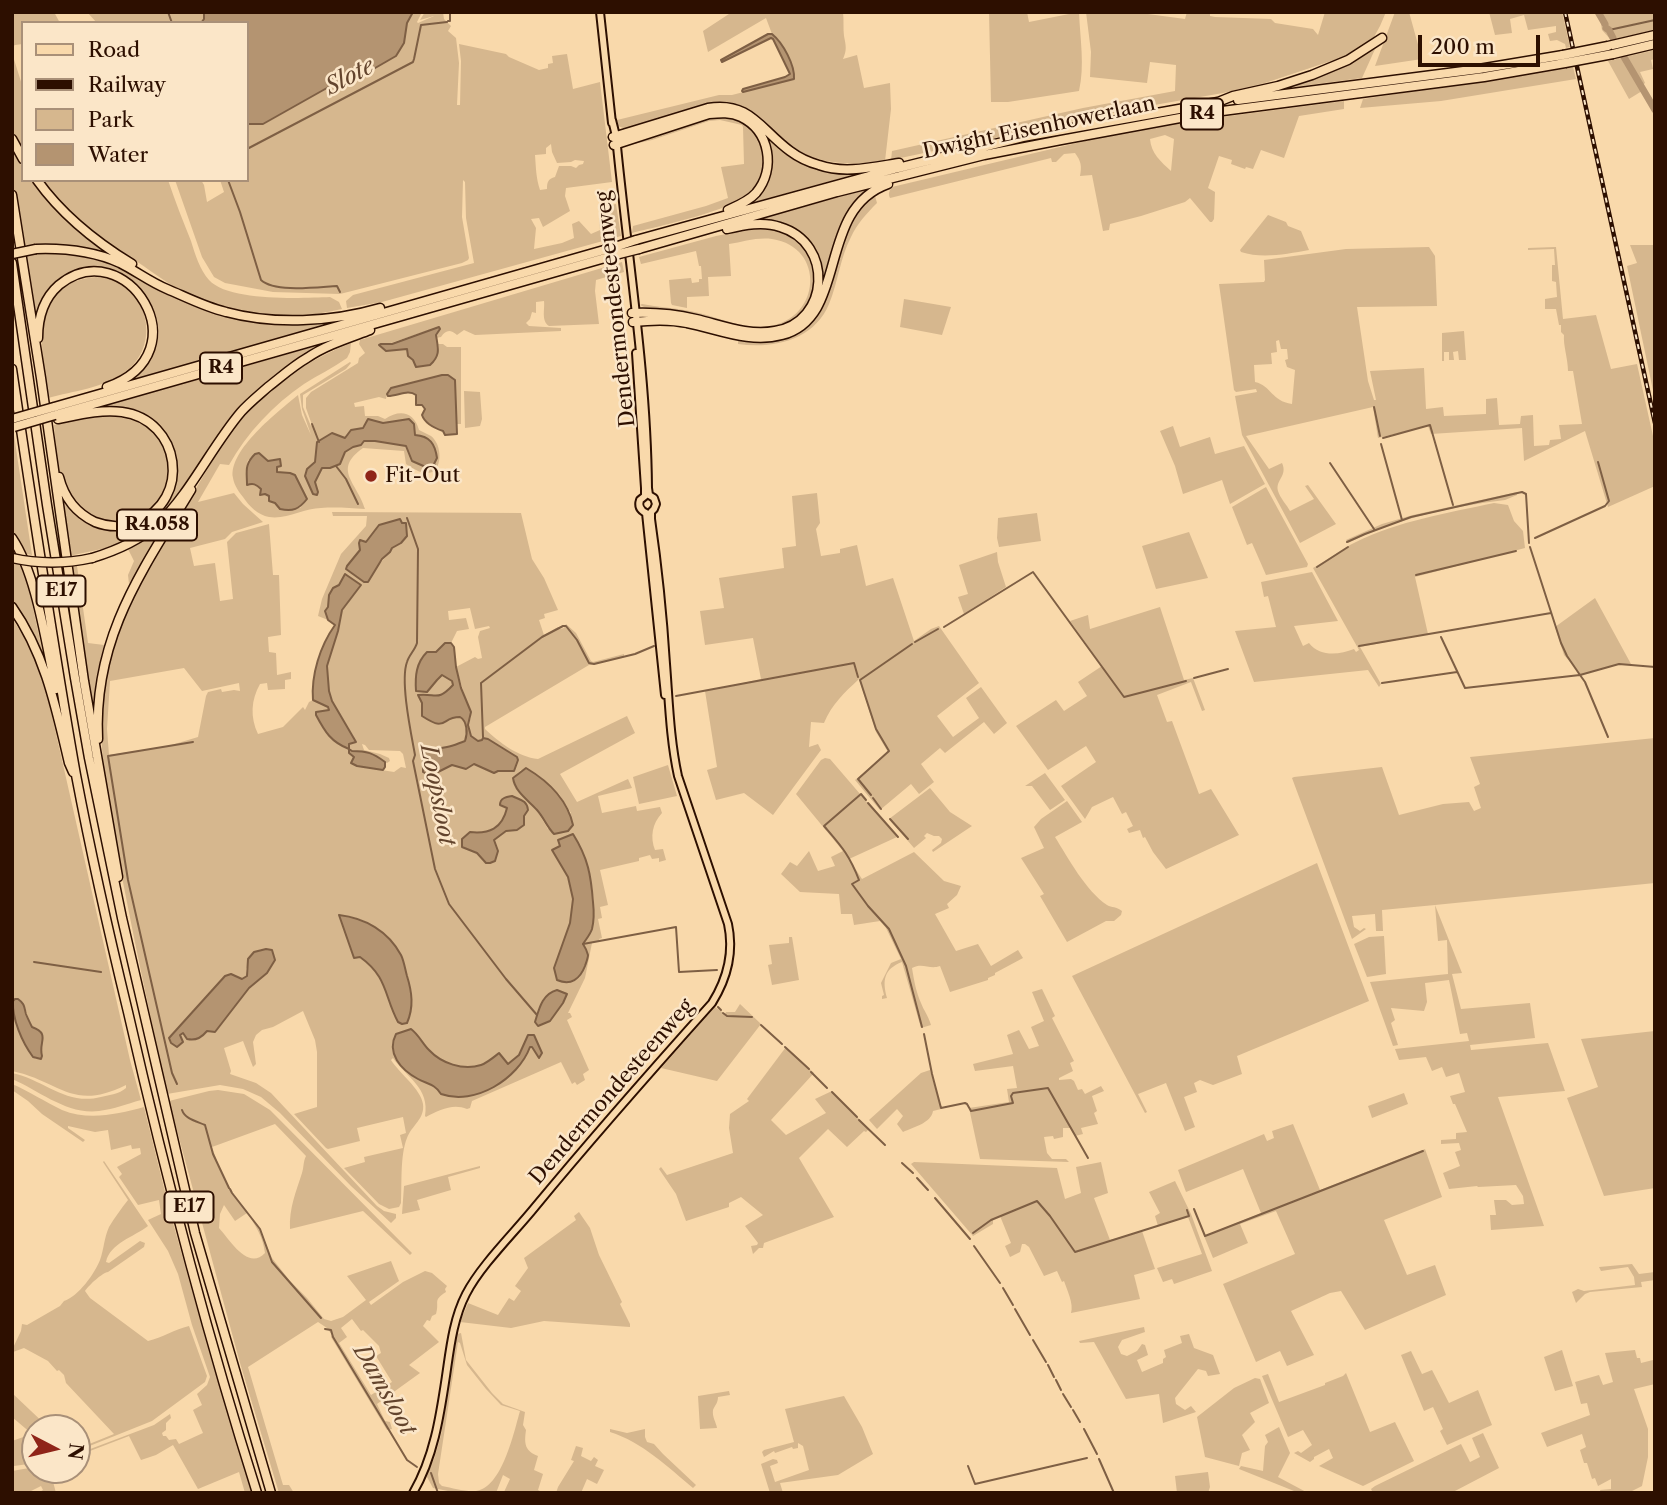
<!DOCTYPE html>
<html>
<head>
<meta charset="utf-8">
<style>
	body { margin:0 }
	#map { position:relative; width:1667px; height:1505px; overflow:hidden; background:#f9d9ab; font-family:"Libre Caslon Text",serif }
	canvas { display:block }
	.frame { position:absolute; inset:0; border:14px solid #2d0f00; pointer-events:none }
	.legend { position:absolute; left:21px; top:21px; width:228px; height:161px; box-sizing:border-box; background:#fbe6c8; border:2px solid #a99078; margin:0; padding:9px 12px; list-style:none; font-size:21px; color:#2d0f00 }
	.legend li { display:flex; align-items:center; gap:14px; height:35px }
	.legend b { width:35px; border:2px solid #a99078 }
	.north { position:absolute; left:21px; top:1414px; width:70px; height:70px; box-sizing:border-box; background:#fbe6c8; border:2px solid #a99078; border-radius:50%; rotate:97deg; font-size:19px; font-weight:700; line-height:28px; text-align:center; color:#2d0f00 }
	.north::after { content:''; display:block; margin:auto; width:24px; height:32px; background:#8f2418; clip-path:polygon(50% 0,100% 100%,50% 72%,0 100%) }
	.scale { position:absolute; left:1418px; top:35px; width:122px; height:32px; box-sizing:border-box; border:4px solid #2d0f00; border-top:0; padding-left:9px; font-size:21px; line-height:24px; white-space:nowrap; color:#2d0f00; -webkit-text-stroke:5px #fbe6c8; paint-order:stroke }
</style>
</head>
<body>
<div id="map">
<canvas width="1667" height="1505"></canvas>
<div class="frame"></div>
<ul class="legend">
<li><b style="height:9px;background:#f9d9ab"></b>Road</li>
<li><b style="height:9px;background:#2d0f00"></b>Railway</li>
<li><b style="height:19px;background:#d6b78e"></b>Park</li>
<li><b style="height:19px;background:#b49471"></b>Water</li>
</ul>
<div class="north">N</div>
<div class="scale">200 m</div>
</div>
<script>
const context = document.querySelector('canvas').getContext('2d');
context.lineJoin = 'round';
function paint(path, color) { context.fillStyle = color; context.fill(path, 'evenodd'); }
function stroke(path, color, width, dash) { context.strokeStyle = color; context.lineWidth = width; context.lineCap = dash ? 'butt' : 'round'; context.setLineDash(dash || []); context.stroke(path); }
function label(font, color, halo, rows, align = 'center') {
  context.font = font + ' "Libre Caslon Text",serif'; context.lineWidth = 5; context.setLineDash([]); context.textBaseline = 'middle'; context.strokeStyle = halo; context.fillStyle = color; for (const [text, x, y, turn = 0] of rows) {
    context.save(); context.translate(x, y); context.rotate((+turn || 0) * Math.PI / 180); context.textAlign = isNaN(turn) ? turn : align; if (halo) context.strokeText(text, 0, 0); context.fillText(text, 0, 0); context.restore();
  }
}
paint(new Path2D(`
	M12,12H54L60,23H23V44L15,45L12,47Z
	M87,12H204V20L201,23H97Z
	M413,12H422L417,22L418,23L434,16L420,20L425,12H443L444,19L451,26L448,31L456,38L459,63L457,105H460L461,61L459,44L506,54L509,57L539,70L548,68V64L553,63L552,56L567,54L573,89L600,82L612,182L566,188L565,196L570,211L543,227L539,218L531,219L536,228L534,249L562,243L574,238L572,224L579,221L591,234L600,230L599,216L612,213L610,205L616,204L621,236L382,302L347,308L346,301L353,295L474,263L466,218L465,182L463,180L462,217L469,258L468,260L462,263L340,294L273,292L225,283L214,277L202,257L175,180H201L204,185L207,202L224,192L220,180H247V124H264L334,84L363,75L404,43L407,23ZM551,144L552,152L557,163L571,162L575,160L584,161L583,164L579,165L576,168L571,166H559L555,177C548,179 547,182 547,189L540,190C536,178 536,168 535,155L546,154V148Z
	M732,12H843C844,20 843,29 844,36C846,46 847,50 843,59L857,55L864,88L890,83L891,109L885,161C849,166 812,165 783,140C767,125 753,106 730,103C714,101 698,108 683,112C664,118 645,124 626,129L618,126L617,120L719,95H732L794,79L793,70L779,40L772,34L766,18L708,52L703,31Z
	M989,12H1027L1029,22L1079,12C1080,39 1085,65 1079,91L1008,102H991Z
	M1086,12H1133L1185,19L1187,12H1210V16L1215,17L1271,19L1275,23L1313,29L1318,35L1325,12H1386L1380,26L1374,37L1364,46L1343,57L1265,83L1223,93L1137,108L891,160L892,151L1083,108L1175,91L1176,65L1150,62L1147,83L1090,77L1091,52Z
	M1395,12H1409L1422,59L1375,66Z
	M1489,12H1562L1570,47L1566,48L1565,44L1557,40L1550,41L1548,34L1556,32V26L1528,30L1524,15L1510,19L1512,33L1495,35Z
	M1599,12H1655V30L1611,40L1602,30Z
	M1376,47L1362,78L1279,89Z
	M1655,50V59L1651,60L1653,69L1640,72L1645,83L1640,87L1642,91L1629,99L1608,61Z
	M12,53L23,88V151L12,132Z
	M1573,67L1576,79L1441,101L1360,108L1363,99Z
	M1344,101V109L1299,116L1284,158L1261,150L1253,169L1246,167L1245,169L1231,164L1232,160L1219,156L1208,188L1215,192L1214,219L1212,222H1210L1190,198L1185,202L1141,216L1110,224L1109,230L1103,231L1092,175L1080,176C1082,166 1081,161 1075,153L1064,154L1056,162H1052L1051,158L890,198C888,194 889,191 892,187L1106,136L1176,123ZM1165,135L1174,139L1171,171C1161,162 1151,153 1150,139Z
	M742,114L795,157L867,171L747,204C761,185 776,173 770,147Z
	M714,117C736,116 748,121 760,140C764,147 764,152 764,160C764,172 762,182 754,190C737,210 659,226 632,233L633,226L706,206L728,198L721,167L744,164L743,127L742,125L720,120L709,121L652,140L625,146L638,140Z
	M12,150L23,168V180H31C54,212 82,235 114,258C85,247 55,242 24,245L12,179Z
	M41,180H168C175,201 183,221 191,241C195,254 200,270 209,280C229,302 302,298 330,297L339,302L342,309C290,322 233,315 184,292C168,284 154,273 139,263C120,251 99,238 82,223C67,210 54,195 41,180Z
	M872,188V190C863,198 852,207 845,218C833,237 825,280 818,303L821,273L799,234L790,227L777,224L752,221Z
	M875,196L877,203C866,214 857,224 851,237C840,258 838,282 829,304C814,340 774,349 738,344V340C862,355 809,244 875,196Z
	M1268,215L1286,222L1288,226L1301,231L1309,250C1287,254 1262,259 1241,252L1240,250Z
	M756,228C774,229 793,232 805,247C828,275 810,321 775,328C756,332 735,326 717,323C694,318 671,314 648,309L640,305L642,304C658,307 674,308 690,311C717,316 742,330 769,326C821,319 826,247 772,239C757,237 743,242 729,244L731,276L708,277L709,296L687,297V308L672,305L671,303L669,280L691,278L692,283L699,282V279H702L701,266H699L696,251L641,264L639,257L716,236Z
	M1630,245H1655V400L1627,266L1637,263Z
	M1429,247L1435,256L1437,306L1357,307L1368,381L1374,400H1376L1370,371L1424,368L1426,409L1443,407L1444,416L1486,414V399L1497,398L1499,425L1520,424L1521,416L1533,415L1534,446L1549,445L1550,440L1561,439L1559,425L1582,424L1573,371H1568C1568,359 1563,345 1564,335L1561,332V325H1559L1556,309H1545V299L1557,297L1556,282L1552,281V265H1555L1554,249L1528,250V248L1556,247L1563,319L1596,315L1611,369L1637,364L1655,445V486L1608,507L1585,431L1524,461L1522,428L1431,434L1428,426L1378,438L1373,407L1246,436L1269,469L1282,463C1288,476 1275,480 1278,491C1280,498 1287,505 1290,511L1314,499L1305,486L1308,485L1336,524L1300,543L1242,435L1235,396L1257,392L1256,389L1236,392L1234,390L1219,284L1264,282L1265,280L1264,260L1346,249ZM1279,340L1281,349H1287L1288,359L1285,360L1287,367L1295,370L1292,404C1271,401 1272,386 1255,382L1254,365L1272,364L1271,353L1277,352L1276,341Z
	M53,252C65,254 78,254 90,258C132,270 168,296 208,311C249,327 293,324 336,320V322L126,382L150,352L147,301L104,272L61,281L35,324L26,256L37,253Z
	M622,262L624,272L596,280L595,291L599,324L549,326C541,321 545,309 544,301L536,302V313L532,312L530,319L526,323L529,326L561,328V331L475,335L464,330L457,335C450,329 446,330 441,337L436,338L440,329H432L388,344L389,351L407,349L408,356L413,359L416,366H427L439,348L438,344H443L447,347H461V424H456L455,380L442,375L405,384L390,391L387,394L386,399L379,397L354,403L355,407L364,406L365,416H378L385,419C400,409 414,412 419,430C423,432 427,434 431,436C441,444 442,462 435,471C424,476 415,470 406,464L404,451L363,448C332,470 357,482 365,509C350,508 335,507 321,508C304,508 286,520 269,517C258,515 249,506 243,497C239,492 234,485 233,478C228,450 279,411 298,395L302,415L311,435L302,409L300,394L350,362L351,363L346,369L303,395V407L311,426L312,425L306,408V398L311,392L358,363L359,358L365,353L359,344L360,340ZM368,419L383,423L409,420L415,435L436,452C437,460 434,464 428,468C412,460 414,462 406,446L375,441H363L345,452L340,464L330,468L322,467L315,482L318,492L307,469L315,462L317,442C324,436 337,434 345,438C352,432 350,427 360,430ZM263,456L268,461L275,459L281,460V466L277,467V472L290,473L295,475L307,499L300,508L265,494L261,495V489C256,485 253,483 247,485L246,468L248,460Z
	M96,277C101,278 108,278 112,280C151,294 159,348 125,372C103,388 74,391 48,398C42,348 26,283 96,277Z
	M904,299L951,307L942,335L900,327Z
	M1464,331L1466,360H1459L1458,351L1453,352L1454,360H1449V352H1444V361H1442V333Z
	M330,342L280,372L247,400L232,417L170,505L145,529L137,535L111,547L69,556L60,489L70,507L113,529L159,510L175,467L149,420L90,410Z
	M351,343L350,352L347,358C333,368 318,375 304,384C273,405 247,433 229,465L220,464L198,502L234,493L243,504L263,522L232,532L225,539L190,548L194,566L215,563L220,601L233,599L227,542L236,533L269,524L273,575H279L281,635L268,637L269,652L276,653L277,675L291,672V679L285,680V689L268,690L267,683L260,684C251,700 250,717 258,734L283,727L303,707L305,710L309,702L313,700L328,707L329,710L317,712L316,715C325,732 330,742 349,748L348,744L354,743V737L332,701L329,691L327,666L338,631L342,611L361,585L345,574L339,585L329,595L328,607L325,613L328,620L318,616L322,599L341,554L366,526L367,516H333L332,512L521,513L532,559L544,578L558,610L544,614L545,618L539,620L544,635L558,627L560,629L564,628L566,624L576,633L591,661L593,662L624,654V657L591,665H589L485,727V729C499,742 518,757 538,759L627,716L635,733L560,774L577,802L628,779L632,788L598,796L602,813L636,806L637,811L660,807L662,813C652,824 650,837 655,850L663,849L666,860L659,862V858L652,859L650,855L639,858V861L600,870L608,905L600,907L602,918L598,919L602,938L599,939L600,941L592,943L585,978L568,1013H570L572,1017L567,1020L589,1070L583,1074L585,1080L577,1085L575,1082L572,1084L561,1062L472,1101L470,1108L467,1109C453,1103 439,1110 426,1117L425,1116C430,1088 407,1078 393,1058L391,1060C399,1073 421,1089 423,1104C425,1119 412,1125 407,1138C400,1155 402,1184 401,1203L399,1207L389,1209L379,1204L344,1168L365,1162L364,1157L403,1148L400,1135L406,1133L403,1117L357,1128L360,1141L328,1149L326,1148L294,1114L317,1107V1052L315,1040L303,1011L273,1027L262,1030L256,1035L253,1042L256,1064L253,1067L243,1041L224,1048L231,1071L230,1074L256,1083L271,1093L377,1206L384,1211L396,1214V1218L391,1223L351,1186L280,1113L261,1097L243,1089L220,1085L167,1094C150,1013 132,932 117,850C108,797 95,735 104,682C116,613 156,555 191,497C210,465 228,431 254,405C281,377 316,357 351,343ZM399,519L402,523L401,543L392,548L390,552L364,582L346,569C352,556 359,558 362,541L366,542L383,523H389ZM470,608L475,629L489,626L490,628L480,631L478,637L482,658L478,659L475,657L456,667L471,717C468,725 468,733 474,739L499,745L517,757L514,771H488L474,764L468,767L452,765L430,776L426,775L430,748L448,747L465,741C468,733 467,721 460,717L451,718L439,725L422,716V703L424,695L437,697L443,695L453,685L452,681L442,675L433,684L429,690L416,691V672L430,651L436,652L443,644L451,643L457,631L469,629L466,618L449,620L448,611ZM184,668L202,691L239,683L240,691L234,690L222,692L221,689L208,692L206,696L198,737L168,746L109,755L107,729L110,681ZM362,744L365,745L369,750L400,751L403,754L406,768L401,767L394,772L357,766L354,757L350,750L351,751C368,751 373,755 387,763L390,761L389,758L380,754L364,750ZM521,770L559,794L571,813L548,829L536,809L515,787L513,778ZM561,846L588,864C592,882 598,916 590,934C588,937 585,940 583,944L588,957L579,978L564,983L560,982L554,968L570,923L573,899L568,877L553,849ZM340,915C370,918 384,932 402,956L398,1022C388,1003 381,957 354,957ZM266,949L272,950L267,973L249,988L215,1032L207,1031L180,1034L183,1042L177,1047L169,1037L239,978L242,979L247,976L246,969L259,950ZM557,990L567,994C564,1001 553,1020 547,1022C544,1023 537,1022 535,1022C538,1006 543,999 557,990ZM411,1029C419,1035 422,1043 429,1050C441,1063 463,1071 480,1065C487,1063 494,1058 499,1053L507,1064L519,1055L526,1039L542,1053L537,1052L532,1046L530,1047C518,1079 475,1105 441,1094C432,1079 406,1081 399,1063C396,1056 397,1042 396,1034Z
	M464,391L480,392L482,419L480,426L465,428Z
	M104,416C127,417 151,422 162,445C192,506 106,554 68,493C56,474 56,446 54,425L70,421Z
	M1173,426L1180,447L1210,437L1215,454L1244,446L1265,484L1230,504L1222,480L1183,494L1175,466L1160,431Z
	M14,435L32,555L27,554L12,530V436Z
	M1266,487L1308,564L1307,567L1266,575L1252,543L1247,545L1232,507Z
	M1517,492V495L1505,500C1454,506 1394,519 1348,543L1346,540L1382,524L1413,515Z
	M817,493L820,523L816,529L821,556L840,553V549L857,545L866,586L893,578L914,641L931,629L939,626L979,683L937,716L953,737L979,718L966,698L981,687L1007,723L994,734L984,722L945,753L940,748L921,764L934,782L919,794L911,784L880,810L855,780L888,752L876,732L859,679C844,693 832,704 824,723L811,722L809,747L818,744L821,750L773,815L744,793L716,800L707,770L717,767L705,691L761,679L753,638L705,645L700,611L724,608L719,578L784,568L782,548L796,546L792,496Z
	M1494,503L1508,505L1514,521L1523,531L1525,548L1415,577L1428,634L1360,647L1381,684L1379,687L1368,670L1254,682L1235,631L1276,627L1268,596L1264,597L1261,582L1312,572L1338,621L1294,626L1303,646L1309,643C1320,657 1339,655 1354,649L1356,652L1359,650L1313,568C1328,560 1341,549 1356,542C1398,521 1448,513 1494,503Z
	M1037,513L1041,541L999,547L997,538L998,518Z
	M165,522L166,523L129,584L128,575L134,561L128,549Z
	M1189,532L1208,578L1156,589L1142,546Z
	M997,552L998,562L1006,587L964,614L958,597L968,594L959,565Z
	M12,563L22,565L29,589L45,664L12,603Z
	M77,566L88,643L104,645L96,678L93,710H92L71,567Z
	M1595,598L1631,664L1615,665L1581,675L1564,655L1555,627Z
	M1160,607L1184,680L1193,678L1205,710L1202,711L1191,682L1157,695L1167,722L1172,721L1199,794L1211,789L1239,835L1166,869L1153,852L1145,837L1143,838L1140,830L1129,833L1127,829L1133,826L1126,812L1122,814L1113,797L1092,807L1085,819L1061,786L1096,762L1086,746L1048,770L1016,726L1056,700L1064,711L1087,696L1078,682L1102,666L1070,621L1088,615L1090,629Z
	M12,618L31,649L47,694L130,1060L141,1100C126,1104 115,1109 99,1111C67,1115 40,1091 12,1079V1073C45,1080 66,1106 101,1097C110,1095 119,1094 126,1088V1085C72,1112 60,1081 12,1071ZM22,1002C27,1010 28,1019 32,1027L37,1029L43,1040L40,1047L41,1059H36L29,1051L13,1015V1009Z
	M1655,738V883L1435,905L1462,973L1452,974L1461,1009L1530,1003L1535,1038L1470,1045L1471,1050L1548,1043L1565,1091L1498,1097L1544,1226L1491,1230L1490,1215H1496L1494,1200H1506L1512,1205L1524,1204L1523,1196L1516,1185L1478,1187L1477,1186L1449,1189L1443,1173L1460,1166L1455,1152L1461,1150L1459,1143L1441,1144V1140L1456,1139V1133L1467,1132L1455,1104H1453L1450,1096L1465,1092L1459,1073L1446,1077L1442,1067L1432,1071L1426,1057L1399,1060L1395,1049L1469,1041L1467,1033L1460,1034L1449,980L1425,983L1427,1002L1424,1011L1391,1008L1395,1020L1391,1023L1398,1045L1393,1046L1370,982L1448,974L1447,940L1438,941L1435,905L1382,910L1383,931H1376L1375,914L1352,916L1354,927L1360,931L1364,928L1366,929L1352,939L1292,778L1294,777L1382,767L1399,815L1443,804L1469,802L1474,811L1481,808L1474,787L1480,784L1470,757Z
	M825,758L830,759L897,837L849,859L862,879L914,852L944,881L961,886L957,895L947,904L949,908L935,914L956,951L978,944L991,966L1018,950L1023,958L995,973V975L988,978V980L950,992L940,966C929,970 923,962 912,968C914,980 916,992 921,1003C924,1011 928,1015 931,1025L921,1028L902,962C884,969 882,980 887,998L882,999V996L884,995L881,983L891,963L901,959L886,928L880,921L854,925L852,914H841L839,894L800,892L781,874L790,862L797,866L809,851L818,871L835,866L831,857L843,851L796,794L821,760Z
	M668,765L677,796L639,804L633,777Z
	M1045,773L1065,800L1050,810L1032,786H1025Z
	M930,788L950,812L972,826L933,852L932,850L941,843L942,839L939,836H934L927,833L924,836L926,838L914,848L889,819Z
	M1067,801L1082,822L1055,837C1068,858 1086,891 1107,905C1112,908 1116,906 1122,911L1121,915L1114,921H1106L1067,942L1040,896L1044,894L1021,858L1044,848L1034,827L1041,819Z
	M1317,863L1369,1001L1237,1056L1242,1074L1213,1085L1200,1080L1194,1083L1197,1092L1184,1097L1195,1127L1185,1131L1166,1083L1138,1094L1147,1112L1145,1113L1072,976Z
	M1384,936L1386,974L1367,977L1354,944L1369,937Z
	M789,937H792L799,980L772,985L768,965L772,964L769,945L789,943Z
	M1042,989L1055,1016L1052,1018L1074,1061L1070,1063L1073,1071L1059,1078V1080L1071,1079L1074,1081L1078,1090L1082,1089L1085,1094L1101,1086L1104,1091L1092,1096L1097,1111L1094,1113L1098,1124L1081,1128L1083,1134L1075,1136L1070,1128H1063V1137L1054,1139L1053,1136L1044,1137L1047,1153L1052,1159H1066L1069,1162L980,1159L969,1108L1009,1102L1007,1089L1017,1088L1013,1066L975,1071L973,1064L1013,1054L1007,1035L1019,1030L1029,1049L1039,1046L1031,1027L1044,1021L1032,992Z
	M740,1004L761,1024L717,1081L661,1068L715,1007L725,1014L726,1012H735Z
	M1655,1031V1188L1604,1196L1567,1098L1598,1087L1581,1039Z
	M786,1047L814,1073L771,1120L786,1135L826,1113L815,1099L832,1091L869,1129L866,1132L864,1131L847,1147L828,1129L799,1158L834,1217L764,1243L763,1248H759L753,1254L751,1246L757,1245L758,1243L745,1226L763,1215L741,1197L729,1203V1207L686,1221L676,1194L659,1169L661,1167L667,1175L733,1153L729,1128L730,1114L749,1101L747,1099Z
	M930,1070L941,1109L933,1111C931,1123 914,1127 903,1132L897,1124L903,1116L897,1109L877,1129L869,1120L921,1073Z
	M12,1084C29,1091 45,1102 62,1110C89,1121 118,1114 144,1107L170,1212L210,1355L252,1493H245L239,1472L198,1489L173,1445L156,1455L141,1460L129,1436L77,1456V1454L154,1425L170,1414L171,1418L166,1423V1430L162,1433L163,1436H166L169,1440L176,1439L179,1444L203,1433L193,1410L202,1405L197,1394L207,1385L210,1377L192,1325L178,1274L168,1251L148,1220L161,1214L159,1200L138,1205L119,1177L122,1174L117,1167L141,1154L140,1148L132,1149L131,1145L111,1150L108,1130L95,1132L68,1126V1128L85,1140L83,1142L42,1114L28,1101L12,1090Z
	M218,1090L244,1094L270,1110L412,1253L410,1255L363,1211L290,1229C289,1208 296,1192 302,1173C304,1167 303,1162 306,1156L275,1124L212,1147L221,1172L232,1192L259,1227L272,1258L290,1281L307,1298L324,1319L331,1321L343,1317L366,1300L347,1276L391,1261L399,1281L369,1302L371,1305L403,1282L425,1271L432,1273L447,1286L445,1289L446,1292C432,1301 440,1301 436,1314L432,1316L430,1321L427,1320L423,1326L439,1342L409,1365L420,1373L377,1404L385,1421L390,1422L392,1429L387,1430L331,1337L332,1335L327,1328L318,1322L248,1367L283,1485H289L294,1493H279L240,1363L169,1101L209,1091ZM224,1205L235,1221L247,1213C256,1226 263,1237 265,1253C248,1271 230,1240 219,1228L220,1214ZM352,1319L361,1331L363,1330L379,1346L381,1353L376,1356L392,1382L371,1395L339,1343L347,1337L341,1328Z
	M1404,1093L1408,1104L1372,1118L1368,1106Z
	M1293,1124L1320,1190L1425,1149L1442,1197L1384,1220L1407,1275L1435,1265L1446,1295L1365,1330L1341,1291L1330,1293L1291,1311L1314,1355L1287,1366L1280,1351L1256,1362L1223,1284L1295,1254L1276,1211L1240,1224L1248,1243L1213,1258L1204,1236L1261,1213L1243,1169L1186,1192L1178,1170L1264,1134L1267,1141L1274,1138L1272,1131Z
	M104,1161L148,1226C134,1237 110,1243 106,1262L109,1263L140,1241L145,1243L144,1247L108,1272C102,1273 89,1285 85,1291L90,1298L148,1341C162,1338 175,1329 189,1326L207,1376L205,1382L152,1421L77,1451V1449L114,1434L66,1383L64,1375L59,1370L57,1371L48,1361L24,1348L13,1352L12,1350L21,1331L22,1324L27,1325L60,1306L64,1301C78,1297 95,1273 100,1260C104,1249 104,1238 109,1227C115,1217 121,1209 128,1200L103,1162Z
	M914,1162L1057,1168L1065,1199L1081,1193L1076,1167L1101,1162L1108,1193L1094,1198L1110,1240L1142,1231L1155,1269L1134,1275L1140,1299L1071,1313C1074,1304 1067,1290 1064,1281L1062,1282L1057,1271L1044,1276L1029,1247L1025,1244H1022L1020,1252L1010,1257L1005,1246L1011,1243L1000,1216L993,1219V1224L973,1236L911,1164Z
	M480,1166V1168L448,1177L451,1190L417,1200L420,1210L402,1214L404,1186Z
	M1175,1181L1191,1214L1212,1271L1174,1284L1172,1279L1163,1282L1157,1268L1202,1254L1188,1217L1158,1226L1155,1216L1160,1213L1149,1192Z
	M579,1212L590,1228L599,1255L622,1302L620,1304L630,1324V1327L544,1321L511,1328L460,1322L468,1303L498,1315L509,1298L514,1301L521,1291L515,1286L528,1268L524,1258L576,1220L574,1216Z
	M1632,1264L1639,1274L1655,1272V1280L1641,1282L1642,1287L1590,1292L1585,1294L1576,1303L1572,1292L1578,1289L1584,1291L1635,1285L1634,1277L1628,1267L1601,1271L1599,1267Z
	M1144,1327L1145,1332L1122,1340L1118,1347L1121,1354L1127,1356L1137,1351L1142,1344L1145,1345L1148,1355L1137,1360L1142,1372L1163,1363V1359L1166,1357L1164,1350L1182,1343L1180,1336L1189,1334L1194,1348L1213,1355L1220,1374L1208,1376L1206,1371L1198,1369L1175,1398L1176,1404L1185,1410L1191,1406L1196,1412L1163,1423L1159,1394L1126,1399L1094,1342L1080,1343L1079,1341Z
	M461,1333L466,1360L492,1393L503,1404L525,1412L523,1425L526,1430C524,1444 525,1451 538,1456L534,1470L543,1474L538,1490L544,1493L504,1492L510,1479L503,1475L496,1493H458L433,1488L427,1477V1472L434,1459L441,1435L457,1334ZM458,1342L460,1343L467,1365L486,1389L501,1405L520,1411C514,1432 502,1488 476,1491C465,1492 453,1488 442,1486L439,1483L438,1474Z
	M1562,1350L1573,1386L1555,1391L1544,1357Z
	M1635,1350L1637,1358H1640L1641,1363L1653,1360L1655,1368V1384L1634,1389L1648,1429V1457L1642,1486L1628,1493H1601L1600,1490L1611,1489V1479L1598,1486L1595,1478L1592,1479L1587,1463H1584L1580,1450L1586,1447L1582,1434L1547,1447L1541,1433L1590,1415L1587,1403L1581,1404L1575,1382L1599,1375L1603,1385L1613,1382L1605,1353Z
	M1411,1351L1422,1374L1432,1370L1449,1403L1478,1390L1492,1425L1447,1445L1440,1431L1443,1429L1433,1407L1424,1411L1401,1355Z
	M1346,1373L1370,1432L1395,1422L1414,1461L1363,1486L1319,1466L1333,1458L1329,1449L1314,1457V1459L1310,1462L1294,1453L1298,1451L1301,1453L1312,1445L1303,1430L1288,1437L1262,1376L1268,1374L1279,1402L1325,1385V1383L1343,1376Z
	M1255,1378L1260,1379L1269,1403L1250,1413L1255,1422L1242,1435L1250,1450L1242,1453L1239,1466L1205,1457L1197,1417L1234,1388Z
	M729,1391L730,1395L718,1397C718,1403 715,1405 713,1410C712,1417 716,1422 717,1428L700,1429L698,1396Z
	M12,1393L49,1428H35V1463L14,1466L12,1459V1441L32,1434L12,1417Z
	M844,1396L862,1427L873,1454L838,1475L780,1483L783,1493H770L761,1464L773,1459L777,1460L778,1463L770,1466L775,1482L809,1470L803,1446L798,1443V1448L793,1449L792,1447L775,1453L774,1451L764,1457L762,1452L764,1450L794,1442L785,1409Z
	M1279,1427L1290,1453L1278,1477L1308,1493H1299L1239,1469L1241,1466L1263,1471L1265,1446L1268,1442L1265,1435Z
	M610,1429L627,1433L645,1429V1437L647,1442L654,1444L663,1454L696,1485L693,1488C668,1467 642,1442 610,1432Z
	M1483,1433L1499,1468L1455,1491L1451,1493H1374L1372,1491L1371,1489L1375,1486L1461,1444L1470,1462L1480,1457L1472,1438Z
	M576,1446L583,1448L581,1456L591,1461L594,1457L598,1460L595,1466L604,1470L597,1484L587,1479L581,1493H556L558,1487L574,1461L571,1460Z
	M35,1467V1470H50L56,1493H38L43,1490L41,1486L27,1493H12V1471Z
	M1208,1472L1210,1487L1208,1493H1177L1175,1476Z`), '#d6b78e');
const water = new Path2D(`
	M204,12H413L407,23L404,43L396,56L363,75L334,84L263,124H247V23H201L204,19Z
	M768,34H772C783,43 795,65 794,79L743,92L742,91L743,89L785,77L790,74L773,39L771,38L722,62L721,60Z
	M439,327L440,329L436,335C438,348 441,355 430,365L416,367L413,360L408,356L407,349L386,351L379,345L381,344H392Z
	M442,375H448L455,380L457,434L445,435L443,431C434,428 425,424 422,415L425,409L422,405H416V395C408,389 398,396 388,396L387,394L391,388Z
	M368,419L383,423L409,419L414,424L415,435C430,436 435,444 437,458L434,464L435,465L428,468L412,461L406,446L375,441H364L361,445L353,447L345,452L340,464L330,468H322L315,482L318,492L317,495L313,494L305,476L307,469L315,462L317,442L332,433L345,438L351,430L363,428Z
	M259,453L268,461L280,459L281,466L277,467V472L290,473L295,475L307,499C299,509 293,512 280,509L275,503L269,501V496L265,494L260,495L261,489C256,484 253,483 247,485C247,471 244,465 255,454Z
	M400,519L402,523H406L407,536L401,543L392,548L390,552L382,559L368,582H364L346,569L347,566L360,550L359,543L360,540L366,542L379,525Z
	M345,574L361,585L342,610L338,631L327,666L329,691L332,701L356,742L349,744V749L352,751C367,751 373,753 385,762V767L383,770L357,766L351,763L354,757L349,753V749C331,742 325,732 316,715V712L329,710L328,707L313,700C311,675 320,646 335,625L328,620L325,611L328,607L329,595L333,588L339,585Z
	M445,643H451L454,647L456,667L461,688L471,712L468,725L471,736L478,741L482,740L483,738L488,739L517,757L518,760L514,771H498L494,773L474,764L466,769L452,765L430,776L423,772C422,743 427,752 447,747C453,746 459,743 465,741C468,733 467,721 460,717C440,717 448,733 422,716V703L418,695C437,693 437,702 453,685L452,681L442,675L437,680L427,692L416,691C415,676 416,663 427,652H436Z
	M526,768C548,781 567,798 573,825L568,831L554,834C547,827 544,818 537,810C528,800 515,792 513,778Z
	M512,796C520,800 527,800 528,810L524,816V825L517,830L506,831L494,840L498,851L495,861L490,863H486L477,853L462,847V839L470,832C489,834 502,829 507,808L500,805C500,798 506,797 512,796Z
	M573,834C588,858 591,875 593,902C594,911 594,921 592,929C590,935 586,939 583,944C585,947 587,951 588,955C588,958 586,963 585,966C580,979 571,986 557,980L554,968L570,923L573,899L568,877L552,850L560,846L558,840Z
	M339,915C365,918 388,931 401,955C404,961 405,969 407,976C412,992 414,1007 407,1023L402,1024L398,1022C384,996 388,977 360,957L354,958Z
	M266,949L272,950L275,960L267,973L249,988L215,1032L207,1031C202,1037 197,1041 187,1039L183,1033L180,1035L183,1042L177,1047L171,1043L169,1038L225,976L231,974L242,979L247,976L248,959L254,952Z
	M557,990L567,994L563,1003L550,1021L538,1026L535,1022C539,1009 542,994 557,990Z
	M15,999H18C25,1004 24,1007 26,1014C28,1019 30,1023 32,1027C51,1034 38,1042 42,1056L41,1059L33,1057C22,1042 12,1019 13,1001Z
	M411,1029C419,1035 422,1043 429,1050C441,1063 463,1071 481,1065C487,1063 494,1057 499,1053L508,1064L519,1055L528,1035H534L542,1053L539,1058L532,1047H530C518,1079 475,1106 441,1094C435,1084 427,1084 418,1079C401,1070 386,1053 396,1034Z`);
paint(water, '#b49471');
stroke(water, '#7e5f44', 2);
stroke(new Path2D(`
	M168,12L172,23
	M448,21H450V12
	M1609,30L1655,20
	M247,149L413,62L414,59L421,25L447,22
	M228,180L240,212L261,280C275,293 318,287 337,286L340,292
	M1374,407L1380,436
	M312,424L319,442
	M1383,438L1430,425L1453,505
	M1381,444L1402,520
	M1330,463L1374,529
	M336,466L346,479L358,504
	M407,518L418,549L417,643C415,650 409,655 407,662C400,681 411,733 415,755L413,761L435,869L449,904L506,979L537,1015
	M1535,538L1605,506L1609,501L1598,462
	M1347,542L1365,534L1411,517L1522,492L1526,494L1529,543
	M1530,547L1561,643L1567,656L1580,675L1619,664L1655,667
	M1317,567L1348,547
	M1416,575L1516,551
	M944,627L1033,572L1124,697L1186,681
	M1441,637L1465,688L1580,675L1585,682L1608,737
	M915,642L938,629
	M1359,646L1551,613
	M1194,678L1228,669
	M1382,683L1457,672
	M676,696L854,663L858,677
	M483,737L481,683L542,637L563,626H566L577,640L589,663L594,664L635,654L654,646
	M871,795L858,779L889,751L876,729L860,680L912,644
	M873,798L881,809
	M866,800L861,794L824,826C841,846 849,854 859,880L852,884L868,906L889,929L906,966L922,1027
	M868,803L898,837
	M890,819L908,839
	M583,944L676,927L679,972L717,970
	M34,962L101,972
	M718,1007L721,1010
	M723,1013L727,1016L752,1017
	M761,1025L782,1044
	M924,1034L932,1074L941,1108L965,1103L967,1104L971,1111L1013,1103L1011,1096L1013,1093L1048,1088L1088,1158
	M785,1047L809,1069
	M811,1072L827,1088
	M177,1084L172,1073L128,880L108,756L193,742
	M832,1092L857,1117
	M182,1110C185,1119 196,1121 205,1125L213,1154L229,1188
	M859,1120L885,1145
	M902,1163L913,1173
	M917,1178L928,1190
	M230,1189L232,1193L260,1229L272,1262L321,1318
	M935,1198L970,1239
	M1194,1209L1205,1236L1423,1151
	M973,1233L991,1220L1037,1201L1050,1216L1075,1252L1189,1216L1187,1210
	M974,1246L1000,1283
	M1003,1288L1013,1305
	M1015,1309L1030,1335
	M325,1329L331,1330L333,1337L407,1460L417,1467
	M1033,1340L1046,1362
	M1048,1365L1054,1377
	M1056,1380L1061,1390
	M1063,1394L1071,1407
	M1073,1410L1080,1422
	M1084,1429L1097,1454
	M1099,1459L1114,1493
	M968,1466L975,1484L1087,1458
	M431,1473L438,1493`), '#7e5f44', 2);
stroke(new Path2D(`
	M1598,12L1605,24
	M1606,28L1609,30L1613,38
	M1624,57L1655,110`), '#b49471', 7);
const major = new Path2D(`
	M600,12L612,123
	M636,353L645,488V496L640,500C638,506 640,510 646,513L665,695
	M413,1493C434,1457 440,1416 446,1376C450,1349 453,1319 466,1294C481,1265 514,1233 535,1207C592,1138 652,1070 712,1003C727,979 734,952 728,924L678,776C670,739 669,702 666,664C663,616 658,567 651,519V512L654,509L656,504L654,498L649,495L648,488C647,370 627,253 616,136L612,120`);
const highway = new Path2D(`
	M1608,46L1655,35
	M1613,54L1655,44
	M1238,100L1479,69L1563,55
	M613,137L708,108C750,101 761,130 790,151C798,157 808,162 819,165C844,174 873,167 899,163
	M12,139L23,159
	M614,145L709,114C720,113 731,112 741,117C770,131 776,169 756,193C749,201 737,206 728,210
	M37,180C62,215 96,242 132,264
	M12,195L41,378L84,681L118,877
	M636,240L898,168L1023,137L1218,102L1233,96L1278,86L1312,75L1348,60L1382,38
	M36,249C64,248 93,251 120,263C136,271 150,282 167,289C186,297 205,307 226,312C274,325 332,322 380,308
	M639,249L837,192L984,155L1061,140L1207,113L1484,77L1565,63
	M12,263L47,505L75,678L89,758L122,918L195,1233L271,1493
	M632,313C654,312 675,314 696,319C722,325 748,336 775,331C830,322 834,243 780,227C763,221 744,225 727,229
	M633,322C651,320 669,319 687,323C718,329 750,344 782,335C850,317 815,210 888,184
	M38,338C38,317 43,299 59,285C125,231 205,352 107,387
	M12,369C32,504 52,640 76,775C91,854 109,934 128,1012C165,1174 207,1335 257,1493
	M54,407L618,246
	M55,415L619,254
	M58,419C78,415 101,409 122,412C181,420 192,500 137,522C124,528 108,527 95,522C76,513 64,497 59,477
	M12,538C37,575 46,645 56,689
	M92,558C115,551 140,540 158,524C190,494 212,446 241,412C249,403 259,395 268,387C281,377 293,366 307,358C326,345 349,338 370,330
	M12,607C45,654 56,708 69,763L73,772
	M98,739C93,638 142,571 191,490`);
stroke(major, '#2d0f00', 10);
stroke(highway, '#2d0f00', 11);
stroke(major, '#f9d9ab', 6);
stroke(highway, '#f9d9ab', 8);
const rail = new Path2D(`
	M1565,12L1655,423`);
stroke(rail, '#2d0f00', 4.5);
stroke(rail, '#fbe6c8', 2, [5]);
const highwayBridge = new Path2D(`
	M1563,55L1608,46
	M1565,63L1613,54
	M618,246L636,240
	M12,254L36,249
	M619,254L639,249
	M12,419L54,407
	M14,427L55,415
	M12,558C39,564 65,564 92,558`);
stroke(highwayBridge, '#2d0f00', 11, []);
stroke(highwayBridge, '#f9d9ab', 8);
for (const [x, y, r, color] of [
	[371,476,7,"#8f2418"]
]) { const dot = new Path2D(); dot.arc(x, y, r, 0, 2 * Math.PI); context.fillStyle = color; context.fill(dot); stroke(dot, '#fbe6c8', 2.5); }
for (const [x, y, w] of [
	[1202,114,42],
	[221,368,42],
	[157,525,80],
	[61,591,49],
	[189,1207,49]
]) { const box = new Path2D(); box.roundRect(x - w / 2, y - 15.5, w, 31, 5); context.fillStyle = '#fbe6c8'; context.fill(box); stroke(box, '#2d0f00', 2); }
label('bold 19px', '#2d0f00', null, [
	["R4",1202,114],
	["R4",221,368],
	["R4.058",157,525],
	["E17",61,591],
	["E17",189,1207]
]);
label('21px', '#2d0f00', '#fbe6c8', [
	["Dwight Eisenhowerlaan",1039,128,-12],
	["Dendermondesteenweg",616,309,-96],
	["Dendermondesteenweg",612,1092,-49]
]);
label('21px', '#2d0f00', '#fbe6c8', [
	["Fit-Out",385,476]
], 'left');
label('italic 23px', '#63442d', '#fbe6c8', [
	["Slote",350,77,-28],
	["Loopsloot",437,795,79],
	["Damsloot",384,1390,60]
]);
</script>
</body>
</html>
